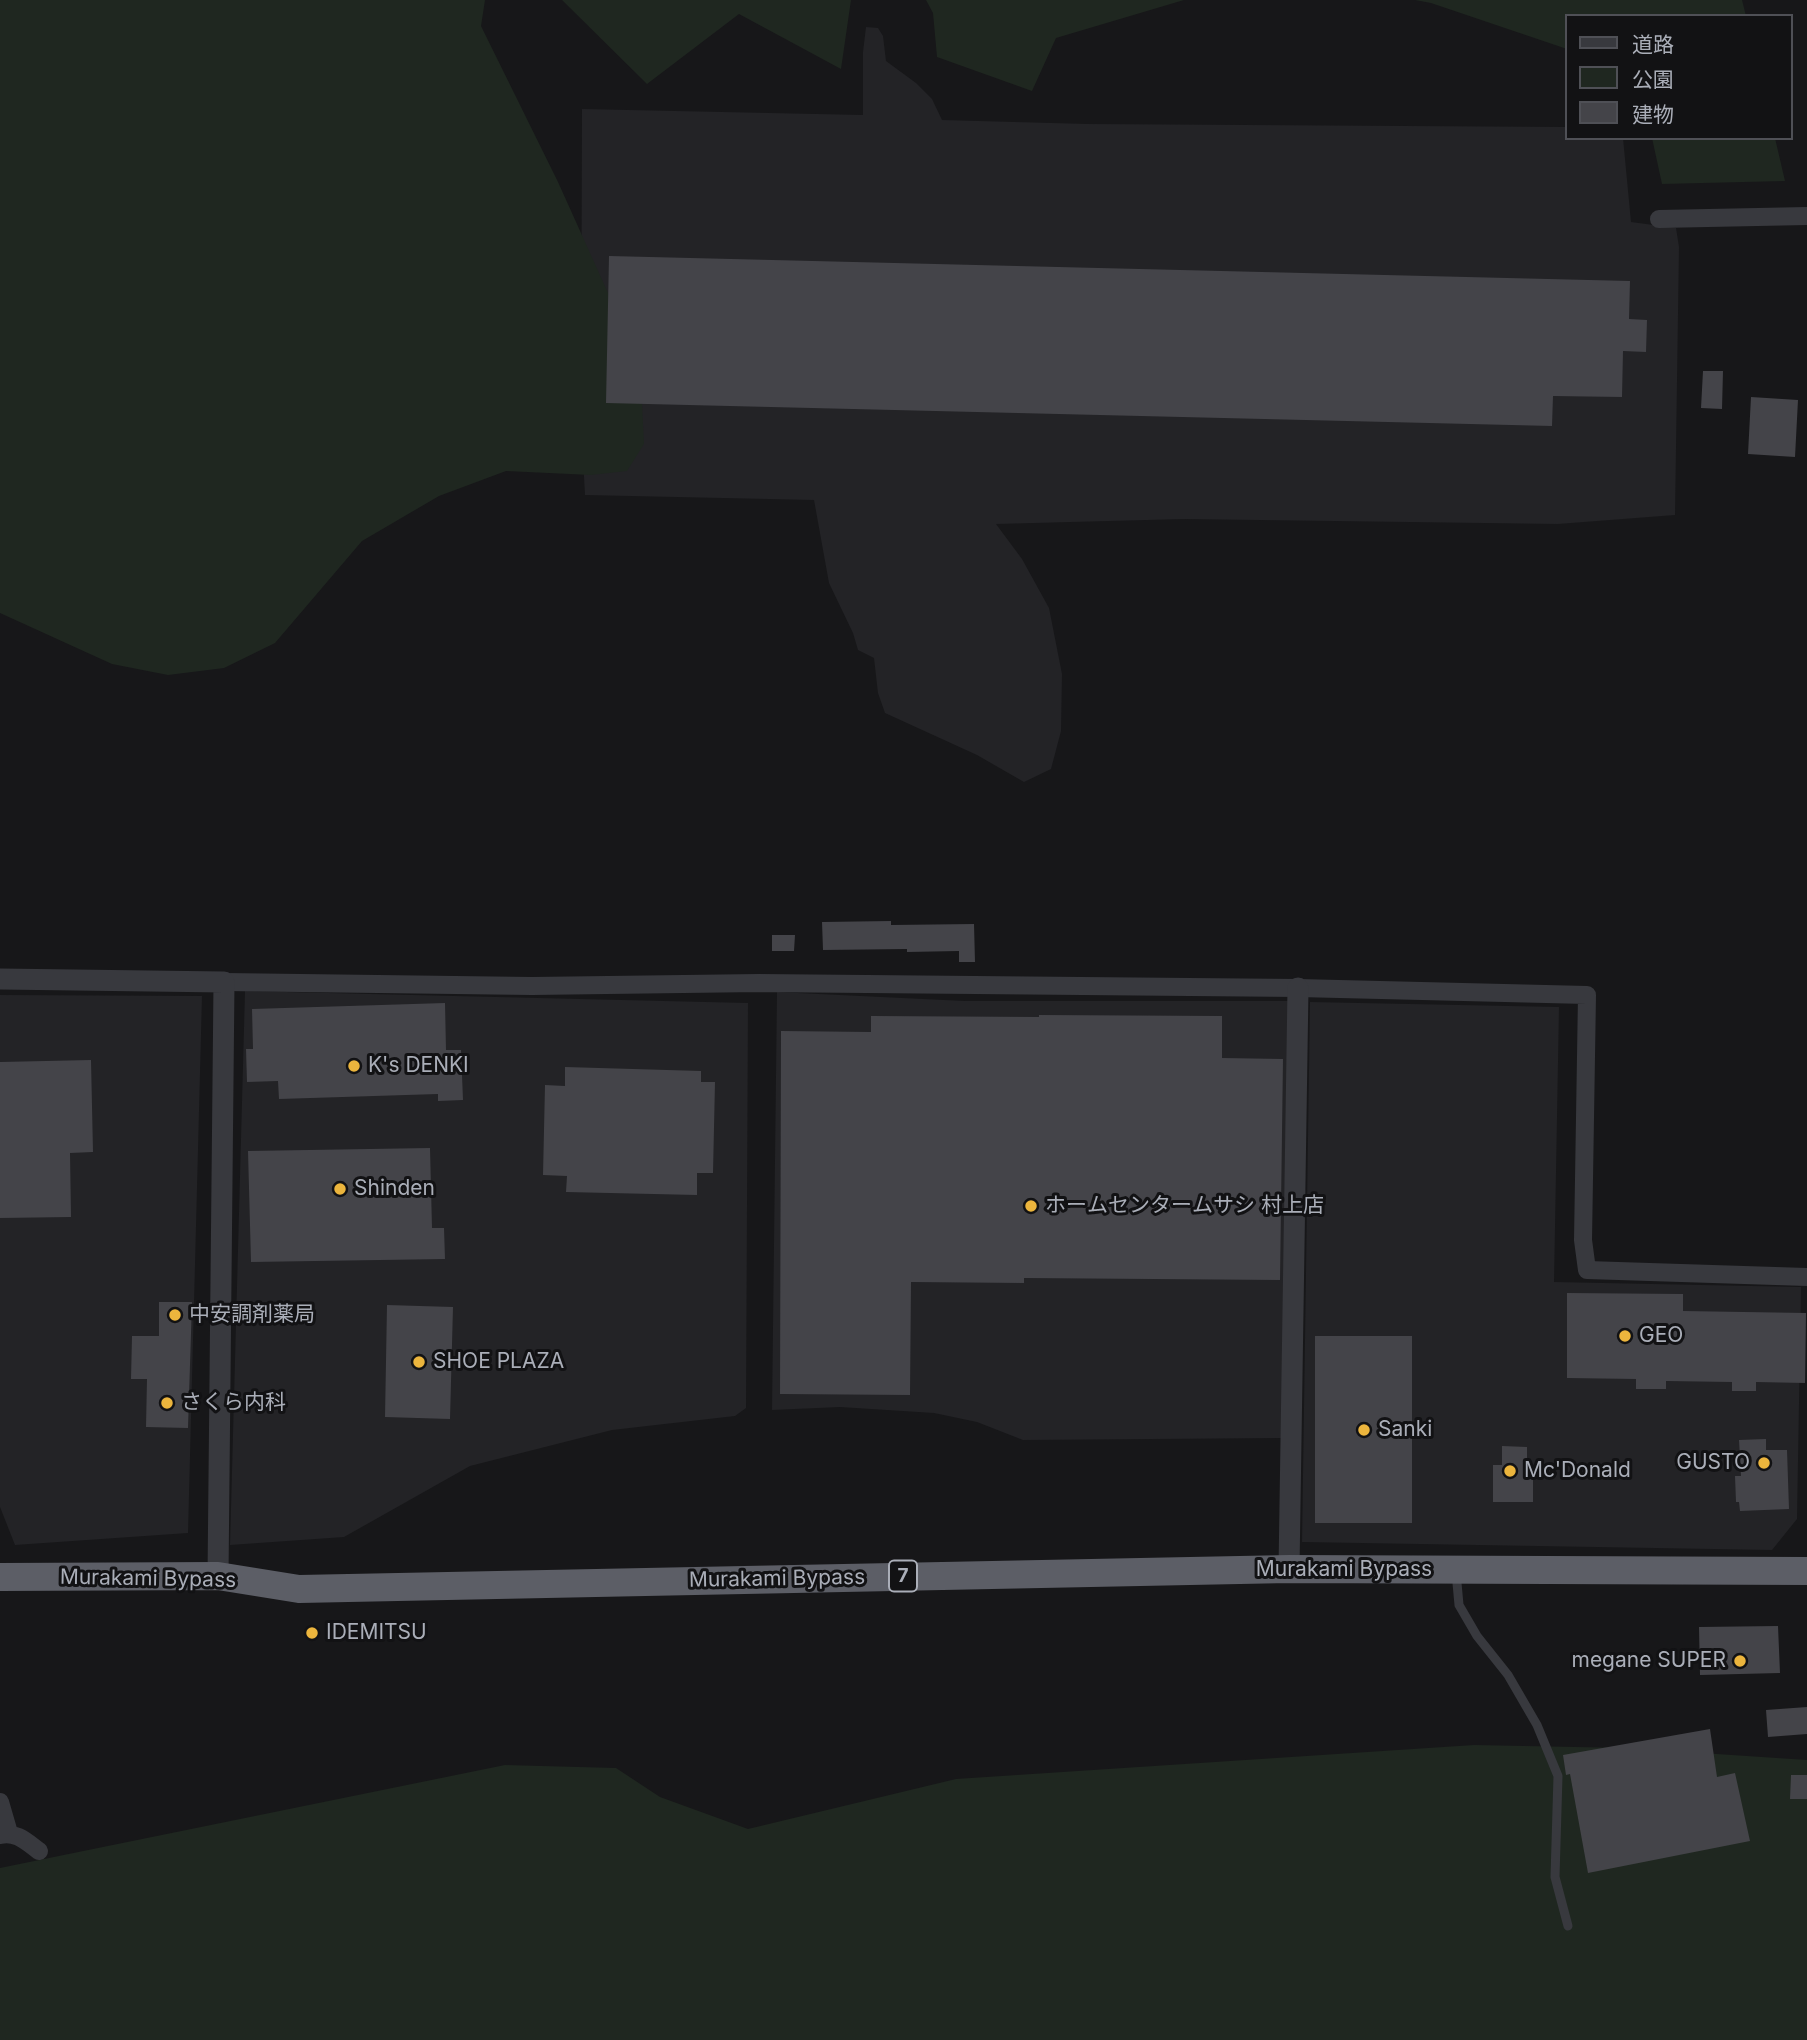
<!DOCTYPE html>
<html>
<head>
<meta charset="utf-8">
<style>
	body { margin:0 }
	#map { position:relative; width:1807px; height:2040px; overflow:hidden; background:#171719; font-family:Inter,"Noto Sans JP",sans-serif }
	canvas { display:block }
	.legend { position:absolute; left:1565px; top:14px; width:228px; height:126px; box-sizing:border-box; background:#121214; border:2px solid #4f5056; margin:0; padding:9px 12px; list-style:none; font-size:21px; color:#aaaeb8 }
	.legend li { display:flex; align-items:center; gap:14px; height:35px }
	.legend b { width:35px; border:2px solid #4f5056 }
</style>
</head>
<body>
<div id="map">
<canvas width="1807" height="2040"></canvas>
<ul class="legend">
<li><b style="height:9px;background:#38393e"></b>道路</li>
<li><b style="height:19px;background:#1f2720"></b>公園</li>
<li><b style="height:19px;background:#444449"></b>建物</li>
</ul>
</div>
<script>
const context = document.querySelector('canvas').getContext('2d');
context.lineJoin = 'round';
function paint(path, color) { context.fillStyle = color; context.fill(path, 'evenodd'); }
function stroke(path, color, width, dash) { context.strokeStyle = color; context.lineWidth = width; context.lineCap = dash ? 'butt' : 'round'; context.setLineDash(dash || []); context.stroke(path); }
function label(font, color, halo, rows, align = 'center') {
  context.font = font + ' Inter,"Noto Sans JP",sans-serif'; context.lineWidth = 6; context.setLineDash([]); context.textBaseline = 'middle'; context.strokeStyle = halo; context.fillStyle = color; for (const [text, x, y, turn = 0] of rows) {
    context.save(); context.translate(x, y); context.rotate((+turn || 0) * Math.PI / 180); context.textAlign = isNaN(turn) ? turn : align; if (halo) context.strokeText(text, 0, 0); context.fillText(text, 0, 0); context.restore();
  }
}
paint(new Path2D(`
	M866,27L878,28L883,36L886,61L916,83L932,99L942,120L1088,124L1567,127V138H1623L1631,222L1676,228L1679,247L1675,515L1558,524L1184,519L996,524L1022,559L1049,608L1062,674L1061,731L1051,769L1024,782L977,755L885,713L878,693L874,658L858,650L853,633L829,583L814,500L585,495L581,422L582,109L863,115V52Z
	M245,991L748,1003L746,1408L735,1416L612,1430L470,1466L344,1537L230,1545Z
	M777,992L965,1001H1292L1282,1438L1023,1440L977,1422L934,1413L840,1407L772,1410Z
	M0,995L202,996L188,1533L15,1545L0,1507Z
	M1310,1002L1559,1007L1554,1282L1801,1287L1797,1519L1772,1550L1302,1542Z`), '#232326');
paint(new Path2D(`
	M0,0H485L481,26L558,182L640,364L644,444L627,471L591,475L506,471L439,496L362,541L275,643L224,668L168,675L112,664L0,613Z
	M562,0H851L841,69L739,14L647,84Z
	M926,0H1184L1056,38L1032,91L937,57L933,13Z
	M1415,0H1742L1746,16H1567V49L1431,3Z
	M1652,138H1775L1785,181L1662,184Z
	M1474,1745L1627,1748L1807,1760V2040H0V1868L505,1765L616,1768L660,1797L748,1829L956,1779Z`), '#1f2720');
paint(new Path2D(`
	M609,256L1630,281L1629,319L1647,320L1646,352L1623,351L1622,397L1553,396L1552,426L606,403Z
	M1703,371H1723L1722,409L1701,408Z
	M1751,397L1798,400L1795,457L1748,454Z
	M891,921V925L974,924L975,962H959V951L907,952V949L823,950L822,922Z
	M772,935H795L794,951H772Z
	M445,1003L446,1050H461L463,1100L438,1101V1094L279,1099L278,1081L247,1082L246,1049H253L252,1009Z
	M1039,1015L1222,1016V1058L1283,1059L1280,1280L1024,1278V1283L911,1282L910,1395L780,1394L781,1031L871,1032V1016L1039,1017Z
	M91,1060L93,1152L70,1153L71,1217L0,1218V1062Z
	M565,1067L701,1071V1082H715L713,1173H697V1195L566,1192L567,1176L543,1175L545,1085L565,1086Z
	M430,1148L432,1228H444L445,1259L251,1262L248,1151Z
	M1567,1293L1683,1294V1311L1806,1313L1805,1383L1756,1382V1391H1732V1382L1666,1381V1389H1636V1379L1567,1378Z
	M159,1302H192L188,1428L146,1427L147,1379H131L132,1336H159Z
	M387,1305L453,1307L450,1419L385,1417Z
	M1315,1336H1412V1523H1315Z
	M1766,1439V1450H1787L1789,1509L1740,1511L1739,1502H1736L1735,1476H1741L1739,1440Z
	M1502,1446L1527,1447V1478H1533V1502H1493V1465H1502Z
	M1778,1626L1780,1673L1700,1675L1699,1627Z
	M1807,1707V1734L1768,1737L1766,1710Z
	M1710,1729L1717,1777L1735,1773L1750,1841L1588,1873L1570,1774L1566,1775L1563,1755Z
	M1791,1775H1807V1799H1790Z`), '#444449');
stroke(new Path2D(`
	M1456,1572L1459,1605L1477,1636L1508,1675L1537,1725L1558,1776L1555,1877L1568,1926`), '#38393e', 9);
stroke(new Path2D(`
	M1659,219L1807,216
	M224,982L532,986L759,983L1298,988L1587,995L1583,1240L1587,1270L1807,1277
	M0,1802L9,1833
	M0,1835C16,1831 27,1842 39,1851`), '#38393e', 18);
stroke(new Path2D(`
	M0,979L224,982L218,1576
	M1289,1569L1298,988`), '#38393e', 21);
stroke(new Path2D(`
	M0,1577L218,1576L299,1589L1289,1569L1807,1571`), '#5c5e66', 28);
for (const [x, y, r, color] of [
	[354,1066,7,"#ecb53d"],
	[340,1189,7,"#ecb53d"],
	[1031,1206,7,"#ecb53d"],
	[175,1315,7,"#ecb53d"],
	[1625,1336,7,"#ecb53d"],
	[419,1362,7,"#ecb53d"],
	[167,1403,7,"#ecb53d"],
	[1364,1430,7,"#ecb53d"],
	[1764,1463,7,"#ecb53d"],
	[1510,1471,7,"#ecb53d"],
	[312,1633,7,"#ecb53d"],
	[1740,1661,7,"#ecb53d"]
]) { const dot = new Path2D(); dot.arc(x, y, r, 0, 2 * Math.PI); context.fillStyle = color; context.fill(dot); stroke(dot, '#121214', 2.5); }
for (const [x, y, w] of [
	[903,1576,28]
]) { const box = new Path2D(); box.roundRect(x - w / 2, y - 15.5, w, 31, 5); context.fillStyle = '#121214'; context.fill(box); stroke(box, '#aaaeb8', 2); }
label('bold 19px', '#aaaeb8', null, [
	["7",903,1576]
]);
label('21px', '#aaaeb8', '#121214', [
	["K's DENKI",368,1066],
	["Shinden",354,1189],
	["ホームセンタームサシ 村上店",1045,1206],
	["中安調剤薬局",189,1315],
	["GEO",1639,1336],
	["SHOE PLAZA",433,1362],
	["さくら内科",181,1403],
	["Sanki",1378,1430],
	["GUSTO",1750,1463,"right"],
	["Mc'Donald",1524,1471],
	["IDEMITSU",326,1633],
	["megane SUPER",1726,1661,"right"]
], 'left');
label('21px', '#aaaeb8', '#121214', [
	["Murakami Bypass",1344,1570],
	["Murakami Bypass",148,1579,1],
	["Murakami Bypass",777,1579,-1]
]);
</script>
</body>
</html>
